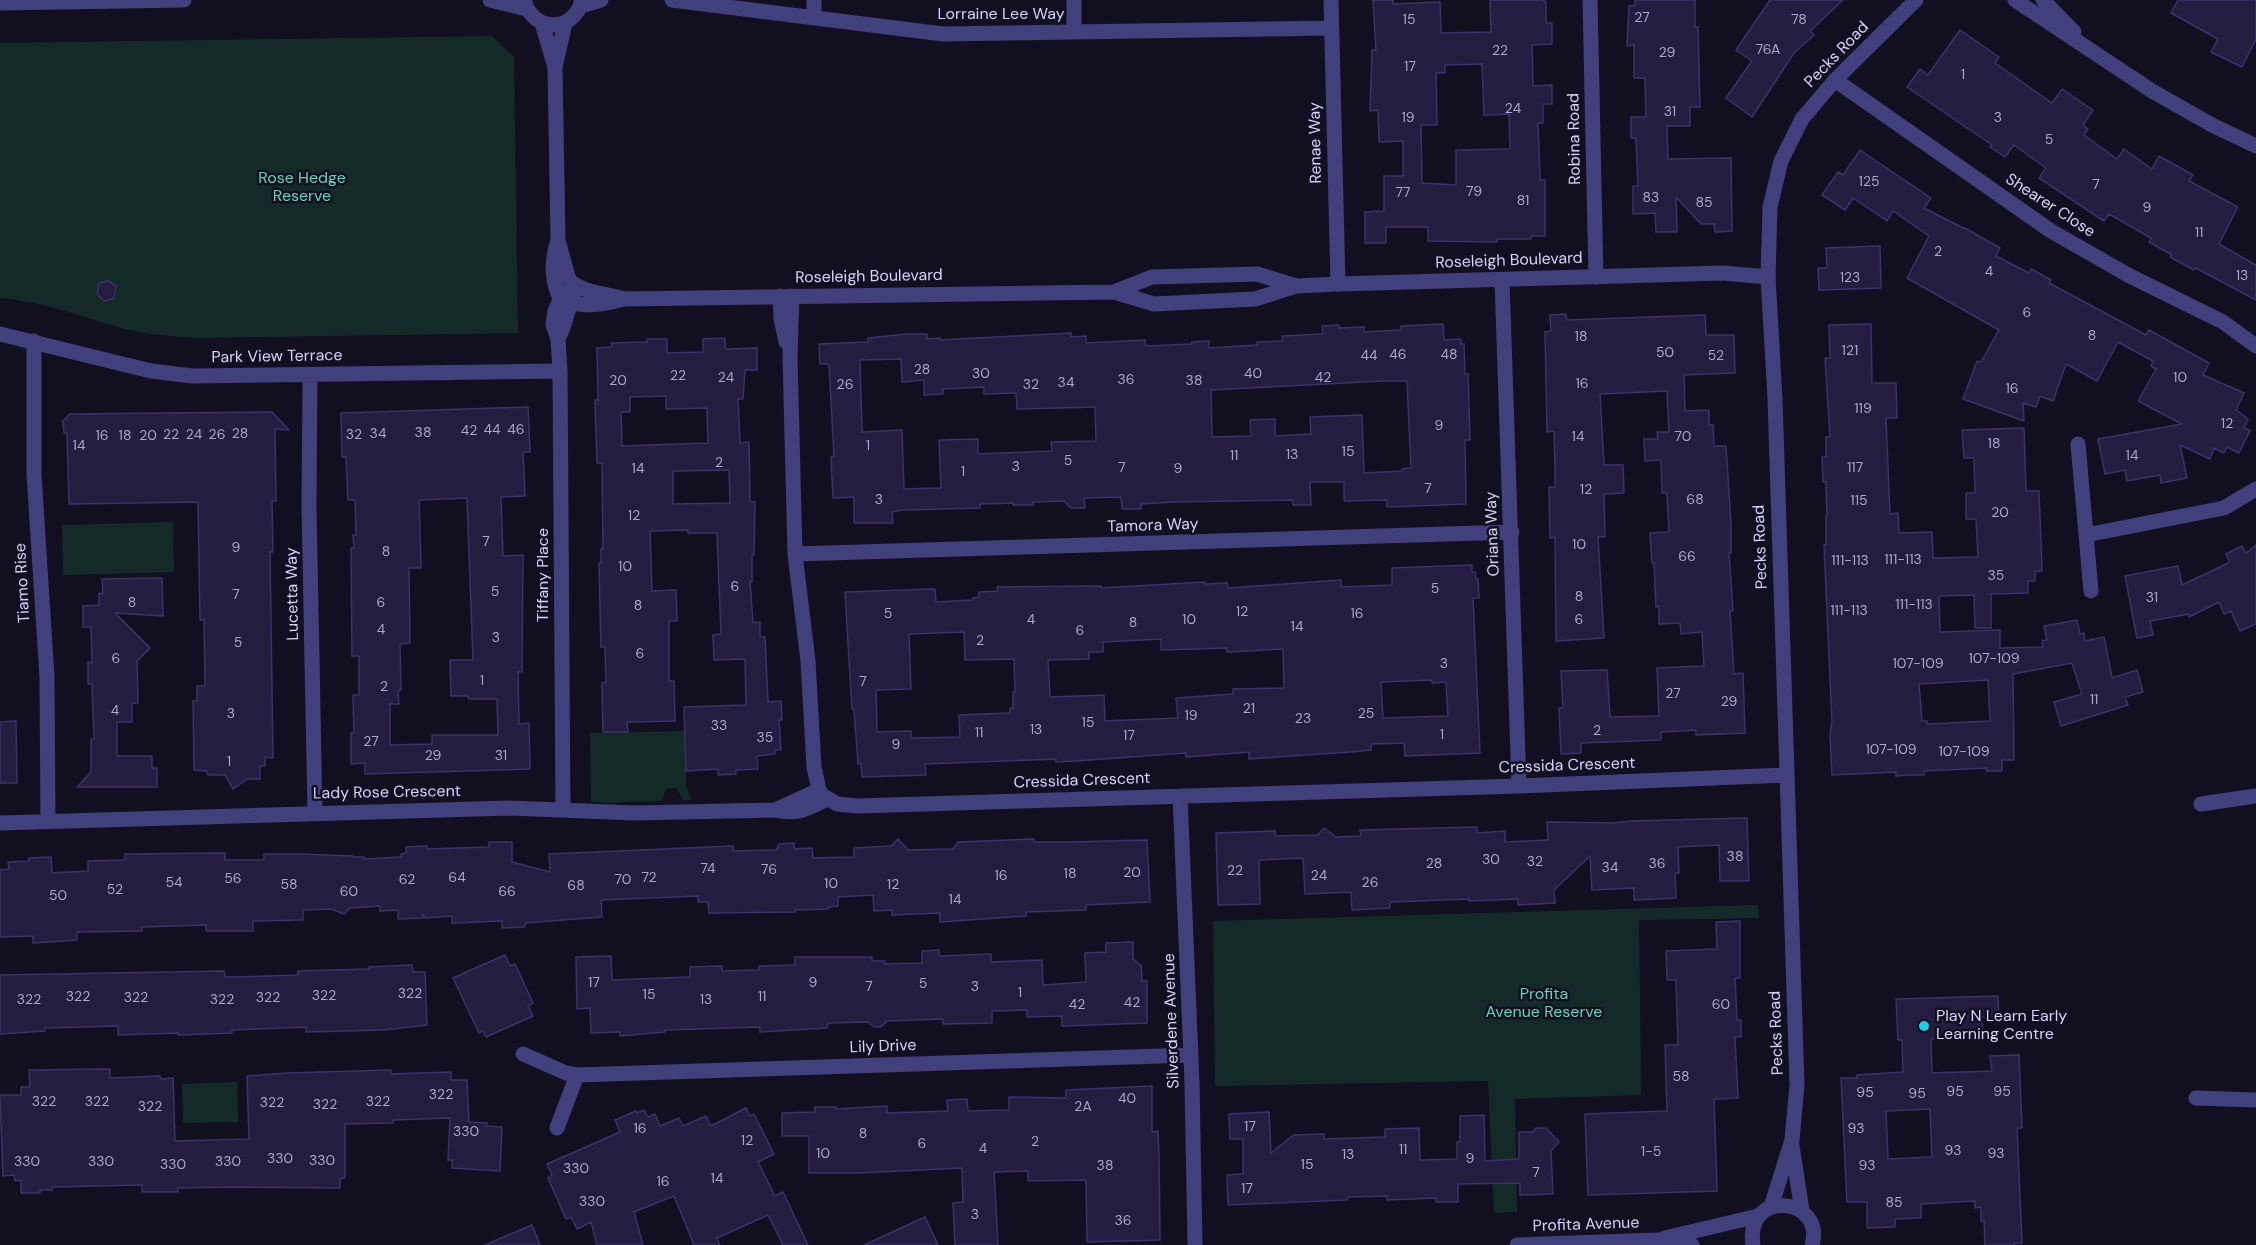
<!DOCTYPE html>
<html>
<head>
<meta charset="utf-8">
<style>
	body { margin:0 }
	canvas { display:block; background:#120f21 }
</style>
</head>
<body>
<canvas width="2256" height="1245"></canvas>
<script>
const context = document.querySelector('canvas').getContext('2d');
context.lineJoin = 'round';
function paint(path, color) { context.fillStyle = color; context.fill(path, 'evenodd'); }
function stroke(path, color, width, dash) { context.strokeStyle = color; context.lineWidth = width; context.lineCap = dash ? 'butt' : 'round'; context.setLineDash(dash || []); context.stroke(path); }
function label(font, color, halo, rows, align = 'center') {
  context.font = font + ' "DM Sans",sans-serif'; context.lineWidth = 5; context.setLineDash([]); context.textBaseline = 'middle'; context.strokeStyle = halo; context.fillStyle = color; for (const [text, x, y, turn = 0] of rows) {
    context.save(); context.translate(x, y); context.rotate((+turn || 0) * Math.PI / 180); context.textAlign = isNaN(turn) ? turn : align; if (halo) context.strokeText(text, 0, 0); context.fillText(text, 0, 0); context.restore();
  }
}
paint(new Path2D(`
	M492,36L514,57L518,333L198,338C170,336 145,335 118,327C79,316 41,301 0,298V43Z
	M173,522L174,572L63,575L62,525Z
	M685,731L686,787L692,800H682L677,788L666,789L662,801L602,803L591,801L590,733Z
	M1758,905L1759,918L1639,920L1641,1095L1515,1099L1517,1212L1494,1213L1488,1081L1215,1086L1213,921Z
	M237,1082L238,1122L183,1123L182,1084Z`), '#132a29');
const building = new Path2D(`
	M1373,0H1393V4L1440,2L1441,33L1491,32L1490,0H1542L1546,2V23H1552V44L1532,45L1533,86L1552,85V104H1543V123H1538L1540,180H1545V236H1531V239H1497V242L1428,241V227H1386V243H1365V212L1384,211V176H1403V141L1379,142L1378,110L1370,111L1372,50H1376ZM1482,64L1484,115L1509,114L1510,149L1456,150V185L1422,183L1421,125H1437L1436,73H1445V65Z
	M1635,0H1695V27H1698L1700,107H1690V126H1667L1668,159L1731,158L1732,231L1715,232L1714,224H1701L1676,197L1677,232H1656L1655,213L1633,214V186H1638L1636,138H1631V117H1646L1645,78H1634V45L1627,46L1629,6L1635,5Z
	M1770,0H1843L1810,31L1814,35L1794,53L1752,117L1726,98L1752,61L1736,50Z
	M2178,0H2256V39L2242,67L2211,52L2218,39L2171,13Z
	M1960,30L1999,57L1995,63L2052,103L2062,89L2093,110L2083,125L2088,129L2084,135L2117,159L2124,149L2152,169L2159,156L2193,175L2189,181L2238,207L2219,244L2256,265V300L2196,268L2194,270L2170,257L2172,255L2149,242L2151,238L2109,214L2104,221L2039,178L2046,168L2014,145L2005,157L1990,147L1992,145L1907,87L1920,69L1928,75Z
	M1860,150L1931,198L1924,208L1965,229V228L2000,248L1996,256L2029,273L2031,269L2051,280L2049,283L2146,335L2149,330L2209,363L2203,375L2244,393L2236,410L2248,419L2244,428L2250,431L2239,453L2227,447L2224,453L2214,448L2210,459L2180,445L2187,478L2161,483L2160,475L2127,481L2125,470L2105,474L2098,439L2182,424L2138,401L2156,369L2151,366L2153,361L2118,342L2097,381L2066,364L2053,401L2040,396L2036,407L2023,403L2024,421L1963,399L1977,361L1981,362L1999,330L1907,278L1929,236L1893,211L1887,221L1853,198L1845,210L1822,195L1838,172L1843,175Z
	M1880,246L1881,288L1819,290L1818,268H1827L1826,248Z
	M108,281L116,286L114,298L104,301L97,294L99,283Z
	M1566,314L1567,320L1705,315L1706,335H1734L1735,373L1684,375L1685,411L1709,410V425H1713L1714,446H1726L1731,524V553H1729L1733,611H1730L1734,674L1743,673L1745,733L1696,735V730L1661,732V740L1581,743V753L1561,754L1559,708H1563L1561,671L1607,670L1610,717L1659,716L1657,668L1704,666L1702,632L1681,634L1680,623L1659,624V606L1656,607L1654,563H1652L1650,533L1669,532L1667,493H1662L1661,460L1645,461L1644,439H1658L1657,432H1669L1667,391L1600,394L1604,465H1623L1624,493L1604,494L1605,537H1598L1604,638L1556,641L1555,537L1550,538L1549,487H1555V467L1554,431L1547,432L1545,332L1551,331L1550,315Z
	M1443,324L1444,340L1461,339V344H1464L1465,374H1468L1470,440H1465L1466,504L1387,507V500L1344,501V482H1310L1311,505H1293V500L1173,502L1141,504V509H1122L1121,497L1084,498L1085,508H1071L1064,501L1033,502V505H1013V503L980,504V508L902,510L892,512L893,523H854V497L833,498L831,457L834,456L829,364H820L819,344L868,342V338L906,334H927V339L940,338V340L1071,333V337L1086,336V343L1145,340L1146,346L1192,344V342L1209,341V348L1257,345V342L1283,341L1282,336L1323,334L1322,326L1339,325V328L1364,327V332L1401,330V326ZM901,359L902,382L924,380V395L943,394V389L984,387V394L1016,393L1017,409L1095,407L1096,441L1051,442L1052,451L978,454V439L939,440L941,488L904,489L902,430L862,432L860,360ZM1383,381H1407L1411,468L1402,469V471L1364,473L1362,415L1310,417L1311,434L1275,436V419L1250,420L1251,436L1212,437L1211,390Z
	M1871,324L1872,383H1896L1897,418H1886L1890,514L1898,513L1899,533L1932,532L1933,558L1978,557L1976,519H1966V493H1975L1974,458H1964L1962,430L2024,428L2026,491H2039L2042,571H2035V581H2028V593L1991,594V628H1975L1974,595L1939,596L1940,632L2000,630V648L2043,647L2042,641L2047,640L2044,626L2077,620L2080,634L2084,633L2085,641L2104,637L2112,678L2137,670L2143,692L2125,697L2128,705L2061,726L2054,702L2082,694L2072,663L2013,674L2014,760H2002V771H1986V768L1924,771V775H1910L1896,776V772L1832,775L1830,734L1832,721L1824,545H1826V515H1827L1826,482H1823L1822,457H1826V437H1830L1825,358H1830L1829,325ZM1988,680L1990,721L1927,724V721H1922L1919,684Z
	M725,338V348L727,349L757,348V370H745L743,399H738L740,443L749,442L750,502H755L754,555H752V582H750L753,623L760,622V637H765L768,702L781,701L782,720H779L781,750H775V754L757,756L758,769L736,770V774L718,775V769L686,771L684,707L746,705L745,659L714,660L713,635L721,634L717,533H688V530L650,531L652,591L676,590L677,621H669V681H674L675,721L627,722L628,732H603L602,683L606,682L605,647H601L599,563H601V549H603L602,463H597L595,400H598L597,348L612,347L611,343L647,342V339H667V353L703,352V339ZM666,396V409L707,408L708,443L622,446L621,412H630V397ZM729,470L730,503L673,504V471Z
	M528,407L530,452H523L525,496L501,497L503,556L523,555L522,672H518L519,724L529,723L530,769L365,774V763L351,764V733H354L353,695H359V656H352L351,548H354L353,535H356L355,500H348L346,457H342L341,413ZM467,498L473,660H450L451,696H468L469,699H497L498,735H432V744L390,745V704H399L398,691L401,690L400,644L410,643L409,568H421L419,500Z
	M272,412L289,430L275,429L276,501H272L273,552H270L273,758L265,757V766H260V779H247L233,789L225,775H208L207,771L194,770L193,701H197V686H205L204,620H200L198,502L69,504L67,433H64L63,421L70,414Z
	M2256,545V624L2240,631L2231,611L2224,614L2219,602L2189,617V614L2150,621L2153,635L2137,638L2125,576L2178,566L2182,585L2230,562L2226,554L2242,546L2246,553Z
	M1472,565V572H1475L1476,579H1478L1479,598H1473L1480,753L1405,756L1404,743L1371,744V750L1350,752L1249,759V752L1186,757V753L1076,761L1056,762V759L925,764L926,775L862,777L861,764H858L854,709H852L845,592L935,589L936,602L973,600V598L979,597V592L998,591L997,587L1101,586V588L1205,582V584L1227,583L1228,588L1341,580V587L1392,585V568ZM964,632L965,660L1014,659L1015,692H1013V708H1010V713L959,715L960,737L911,738V731L877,732L876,690L911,689L909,634ZM1161,639V650L1226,648L1227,652L1283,649L1284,688L1233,689V694L1176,698L1178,718L1105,721L1104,695L1050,697L1048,660L1089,659V652H1103V642ZM1432,680V683L1446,682L1448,716L1383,718L1381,682Z
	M162,578L163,616L115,613L150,648L137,661L138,703H132V722H117V756H152V768H157V787H77L91,772V739H94L92,684H88V662L92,663L91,627H83V606L99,605V593L103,594L102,579Z
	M16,721L17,783H0V722Z
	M1747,818L1749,881H1720L1719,845L1678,847L1679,873H1675L1676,898L1634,900V888L1592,890L1590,856L1554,890L1555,903L1518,905V899L1469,901V899L1390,902V908L1352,910L1351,892L1305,894L1303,858L1259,860L1260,904L1218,905L1216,833L1275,831V836L1318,835L1324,828L1336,837L1361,836L1360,830L1477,827V833L1505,831V842L1548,840L1547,822L1614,823L1631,821Z
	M898,839L908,850L953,849L958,842L1034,839V842H1071L1147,840L1150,902L1086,905V910L1026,912V916L940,922V913L892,915V910L874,911L873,895L838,897V906L828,907V909L795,910V912L709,913L708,902H698V896L601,900L602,917L525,923V927L502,928V921L452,923V916L425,918L423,914V918L398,919V910L380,911V906L350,908L344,914L331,909L303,910V920L253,921V931H206V925L142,927V931L77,932V940L33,943V936L0,937V870L9,869L8,862L29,861V858L51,857L52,873L88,871V861L125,860V854L225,853V860H264V854H301L353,856V857H364V859L401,857V854L406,853V847L427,846V849L489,847V842H512V862L550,872L549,854L733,846V851L776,850L779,844L794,843V849L812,848L813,858L854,857V848L891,846Z
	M1740,921V978H1735L1737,1020H1741V1037H1735L1738,1098L1714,1099L1717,1191L1588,1195L1585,1114L1667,1111L1665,1045H1678L1676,980H1667L1666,951L1717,949L1716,922Z
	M1133,942V959L1141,965L1142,981H1147V1023L1062,1026V1016L1027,1017V1010L992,1011V1023L943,1024V1019L887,1021L881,1027H874L868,1022L829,1023L826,1028L777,1031L760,1032V1027L665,1030V1032L620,1036V1032L591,1033L590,1008L577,1009L576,957L611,956L612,980L690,977V967L722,966V971L759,970V966L795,965V957H872V961H885V964L922,963V951L939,950V956L991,954V962L1042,960L1043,985L1086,982L1085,953L1106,952V943Z
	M505,955L510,966L515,964L533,1003L528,1006L533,1016L486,1037L483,1031L479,1033L453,978Z
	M412,965L413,972H425L427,1025L384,1030L306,1032V1027L232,1030V1033L178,1035V1033L118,1035V1026L45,1028V1031L0,1034V975L224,971L225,977H237L298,975V971L369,969V967Z
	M1998,996L1999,1017H1982L1983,1037L1931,1039L1932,1073L1992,1071L1990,1056L2019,1055L2022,1128H2017L2022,1243H2014V1245H1985L1984,1221H1981V1207L1975,1208V1201L1921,1204V1218L1895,1219V1227L1867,1228V1202H1847L1841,1078H1857V1075L1903,1072L1902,1040H1898L1896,999ZM1930,1109L1932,1157L1888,1159L1886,1111Z
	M110,1069V1078L160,1076L161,1079L173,1078L175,1141L249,1139L247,1076L287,1073L391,1070V1074L451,1072V1080H467L469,1122L487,1123L486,1126L502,1127L500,1171L452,1168V1160H448L450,1118L393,1120V1123L345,1124V1178L340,1179V1188L232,1187L178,1188V1192H142V1185L52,1187V1190H40V1193H21V1180L15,1181L14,1175L3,1176L0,1095H21V1087H30L29,1070Z
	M1152,1086V1132L1158,1131L1159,1154L1160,1240L1087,1242L1086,1180L1028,1181V1171L994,1172L998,1245H955L953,1203L963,1202L962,1168L857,1173H809V1136H782V1113L815,1112V1107H836V1109L887,1106V1113L948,1111L947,1100L967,1099L968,1111L1009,1110V1097L1066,1098V1090Z
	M746,1108L750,1116L754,1114L774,1154L758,1162L775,1196L783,1192L808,1245H783L768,1215L717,1238L720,1245H694L674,1196L634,1212L643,1245H597L591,1222L577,1229L571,1217L566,1219L548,1178L552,1175L547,1164L620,1132L615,1120L636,1111L637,1113L644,1110L648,1117L655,1114L660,1126L679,1118L683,1126L706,1116L711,1126Z
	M1269,1112L1271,1153L1294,1135L1324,1134V1139L1385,1137V1129L1419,1128L1420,1160L1457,1159V1142H1460V1116L1484,1115L1485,1161L1519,1159V1132H1533L1536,1128H1546L1559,1142L1551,1151L1553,1194L1520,1195V1183L1458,1184V1202H1436V1198L1387,1200V1196L1349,1197L1346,1200L1228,1205L1227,1175L1243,1174V1139H1230L1229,1114Z
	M925,1217L938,1245H864Z
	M532,1225L540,1245H485Z`);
paint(building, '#241d40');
stroke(building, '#3c316a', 1.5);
stroke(new Path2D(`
	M490,0L527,9
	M672,0L943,34L1331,28
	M814,0V18
	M1074,0V32
	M1331,0L1338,284
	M1590,0L1596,277
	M0,3L184,0
	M581,6L601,0
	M1835,80L2051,231L2128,275L2223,322L2256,346
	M1768,277L1775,399L1797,1085L1792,1140L1771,1207
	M1502,280L1519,786
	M780,296L781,319L786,342
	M792,296L790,356L795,554L808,661L814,767L819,790L822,795L837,804L857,806L1519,786L1786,775
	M0,334L151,371L192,376L560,371
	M558,339L564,325L574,291
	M34,341V474L47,677L48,822
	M310,375L309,507L315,813
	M2078,444L2091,591
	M2086,535L2224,508L2256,489
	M795,554L1512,532
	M1180,796L1192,1082L1195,1245
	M2201,804L2256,796
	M563,810L560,371L558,339L553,325L555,311L561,298L575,286
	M775,810L819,790
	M0,823L509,808L635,813L775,810C798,815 807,809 827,799
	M523,1054L566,1073L577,1075L1191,1055
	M2196,1098L2256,1100
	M557,1128L577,1075
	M1792,1146L1802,1211
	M1665,1238L1758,1216
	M1517,1245L1657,1240L1692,1245
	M1753,1245C1744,1188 1826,1197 1812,1245`), '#413f7c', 15);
stroke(new Path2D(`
	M524,0C533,33 574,33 582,0
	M2015,0L2152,91L2212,125L2256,146
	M2043,0L2074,32
	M542,23L555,67
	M565,23L555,67L558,240L569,280C583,293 604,293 621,298
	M558,240C552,259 551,275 558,294C576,311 603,304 624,299L1114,292L1154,304L1255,299L1296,286L1338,284L1723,273L1768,277L1770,207L1781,161L1802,119L1835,80L1916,0
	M1114,292L1152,277L1257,274L1296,286`), '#413f7c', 15);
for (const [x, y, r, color] of [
	[1924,1026,6,"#15d2e5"]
]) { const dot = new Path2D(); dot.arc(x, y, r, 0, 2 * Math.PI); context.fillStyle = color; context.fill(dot); stroke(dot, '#120f21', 2); }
label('14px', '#aba6cc', null, [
	["27",1642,18],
	["15",1409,20],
	["78",1799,20],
	["76A",1768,50],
	["22",1500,51],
	["29",1667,53],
	["17",1410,67],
	["1",1963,75],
	["24",1513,109],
	["31",1670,112],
	["19",1408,118],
	["3",1998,118],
	["5",2049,140],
	["125",1869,182],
	["7",2096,185],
	["79",1474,192],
	["77",1403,193],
	["83",1651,198],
	["81",1523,201],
	["85",1704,203],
	["9",2147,208],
	["11",2199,233],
	["2",1938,252],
	["4",1989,272],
	["13",2242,276],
	["123",1850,278],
	["6",2027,313],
	["8",2092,336],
	["18",1581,337],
	["121",1850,351],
	["50",1665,353],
	["46",1398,355],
	["48",1449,355],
	["44",1369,356],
	["52",1716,356],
	["28",922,370],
	["30",981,374],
	["40",1253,374],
	["22",678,376],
	["24",726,378],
	["42",1323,378],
	["10",2180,378],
	["36",1126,380],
	["20",618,381],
	["38",1194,381],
	["34",1066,383],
	["16",1582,384],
	["26",845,385],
	["32",1031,385],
	["16",2012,389],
	["119",1863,409],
	["12",2227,424],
	["9",1439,426],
	["44",492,430],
	["46",516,430],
	["42",469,431],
	["38",423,433],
	["28",240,434],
	["34",378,434],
	["22",171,435],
	["24",194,435],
	["26",217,435],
	["32",354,435],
	["16",102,436],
	["18",125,436],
	["20",148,436],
	["14",1578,437],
	["70",1683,437],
	["18",1994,444],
	["14",79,446],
	["1",868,446],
	["15",1348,452],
	["13",1292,455],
	["11",1234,456],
	["14",2132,456],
	["5",1068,461],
	["2",719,463],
	["3",1016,467],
	["7",1122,468],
	["117",1855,468],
	["14",638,469],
	["9",1178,469],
	["1",963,472],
	["7",1428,489],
	["12",1586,490],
	["3",879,500],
	["68",1695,500],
	["115",1859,501],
	["20",2000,513],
	["12",634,516],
	["7",486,542],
	["10",1579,545],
	["9",236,548],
	["8",386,552],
	["66",1687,557],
	["111-113",1903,560],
	["111-113",1850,561],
	["10",625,567],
	["35",1996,576],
	["6",735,587],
	["5",1435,589],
	["5",495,592],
	["7",236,595],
	["8",1579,597],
	["31",2152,598],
	["8",132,603],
	["6",381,603],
	["111-113",1914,605],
	["8",638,606],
	["111-113",1849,611],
	["12",1242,612],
	["5",888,614],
	["16",1357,614],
	["4",1031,620],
	["10",1189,620],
	["6",1579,620],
	["8",1133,623],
	["14",1297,627],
	["4",381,630],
	["6",1080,631],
	["3",496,638],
	["2",980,641],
	["5",238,643],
	["6",640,654],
	["6",116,659],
	["107-109",1994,659],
	["3",1444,664],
	["107-109",1918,664],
	["1",482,681],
	["7",863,682],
	["2",384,687],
	["27",1673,694],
	["11",2094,700],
	["29",1729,702],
	["21",1249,709],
	["4",115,711],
	["3",231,714],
	["25",1366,714],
	["19",1191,716],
	["23",1303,719],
	["15",1088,723],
	["33",719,726],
	["13",1036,730],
	["2",1597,731],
	["11",979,733],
	["1",1442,735],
	["17",1129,736],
	["35",765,738],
	["27",371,742],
	["9",896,745],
	["107-109",1891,750],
	["107-109",1964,752],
	["29",433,756],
	["31",501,756],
	["1",229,762],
	["38",1735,857],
	["30",1491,860],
	["32",1535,862],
	["28",1434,864],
	["36",1657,864],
	["34",1610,868],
	["74",708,869],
	["76",769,870],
	["22",1235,871],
	["20",1132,873],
	["18",1070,874],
	["16",1001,876],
	["24",1319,876],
	["64",457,878],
	["72",649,878],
	["56",233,879],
	["62",407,880],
	["70",623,880],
	["54",174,883],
	["26",1370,883],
	["10",831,884],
	["58",289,885],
	["12",893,885],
	["68",576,886],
	["52",115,890],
	["60",349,892],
	["66",507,892],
	["50",58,896],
	["14",955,900],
	["17",594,983],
	["9",813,983],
	["5",923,984],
	["7",869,987],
	["3",975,987],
	["1",1020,993],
	["322",410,994],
	["15",649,995],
	["322",324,996],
	["322",78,997],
	["11",762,997],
	["322",136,998],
	["322",268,998],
	["322",29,1000],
	["322",222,1000],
	["13",706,1000],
	["42",1132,1003],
	["42",1077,1005],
	["60",1721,1005],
	["58",1681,1077],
	["95",1955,1092],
	["95",2002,1092],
	["95",1865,1093],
	["95",1917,1094],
	["322",441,1095],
	["40",1127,1099],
	["322",44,1102],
	["322",97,1102],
	["322",378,1102],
	["322",272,1103],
	["322",325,1105],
	["322",150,1107],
	["2A",1083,1107],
	["17",1250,1127],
	["16",640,1129],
	["93",1856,1129],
	["330",466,1132],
	["8",863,1134],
	["12",747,1141],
	["2",1035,1142],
	["6",922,1144],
	["4",983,1149],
	["11",1403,1150],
	["93",1953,1151],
	["1-5",1651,1152],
	["10",823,1154],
	["93",1996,1154],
	["13",1348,1155],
	["330",280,1159],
	["9",1470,1159],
	["330",322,1161],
	["330",27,1162],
	["330",101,1162],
	["330",228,1162],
	["330",173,1165],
	["15",1307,1165],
	["38",1105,1166],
	["93",1867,1166],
	["330",576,1169],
	["7",1536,1173],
	["14",717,1179],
	["16",663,1182],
	["17",1247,1189],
	["330",592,1202],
	["85",1894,1203],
	["3",975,1215],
	["36",1123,1221]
]);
label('16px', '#d8d3fb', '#120f21', [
	["Lorraine Lee Way",1001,15],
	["Pecks Road",1837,55,-46],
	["Robina Road",1575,139,-91],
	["Renae Way",1316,143,-91],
	["Shearer Close",2050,206,33],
	["Roseleigh Boulevard",1509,261,-2],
	["Roseleigh Boulevard",869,277,-1],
	["Park View Terrace",277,357,-1],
	["Tamora Way",1153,526,-2],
	["Oriana Way",1493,534,-92],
	["Pecks Road",1761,547,-92],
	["Tiffany Place",544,575,-90],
	["Tiamo Rise",23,583,-93],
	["Lucetta Way",293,594,-91],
	["Cressida Crescent",1567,766,-2],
	["Cressida Crescent",1082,781,-2],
	["Lady Rose Crescent",387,793,-1],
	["Silverdene Avenue",1172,1021,-92],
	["Pecks Road",1777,1033,-92],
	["Lily Drive",883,1047,-2],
	["Profita Avenue",1586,1225,-2]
]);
label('16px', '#66d4b8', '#120f21', [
	["Rose Hedge",302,179],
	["Reserve",302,197],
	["Profita",1544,995],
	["Avenue Reserve",1544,1013]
]);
label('16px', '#d8d3fb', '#120f21', [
	["Play N Learn Early",1936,1017],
	["Learning Centre",1936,1035]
], 'left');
</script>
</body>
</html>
